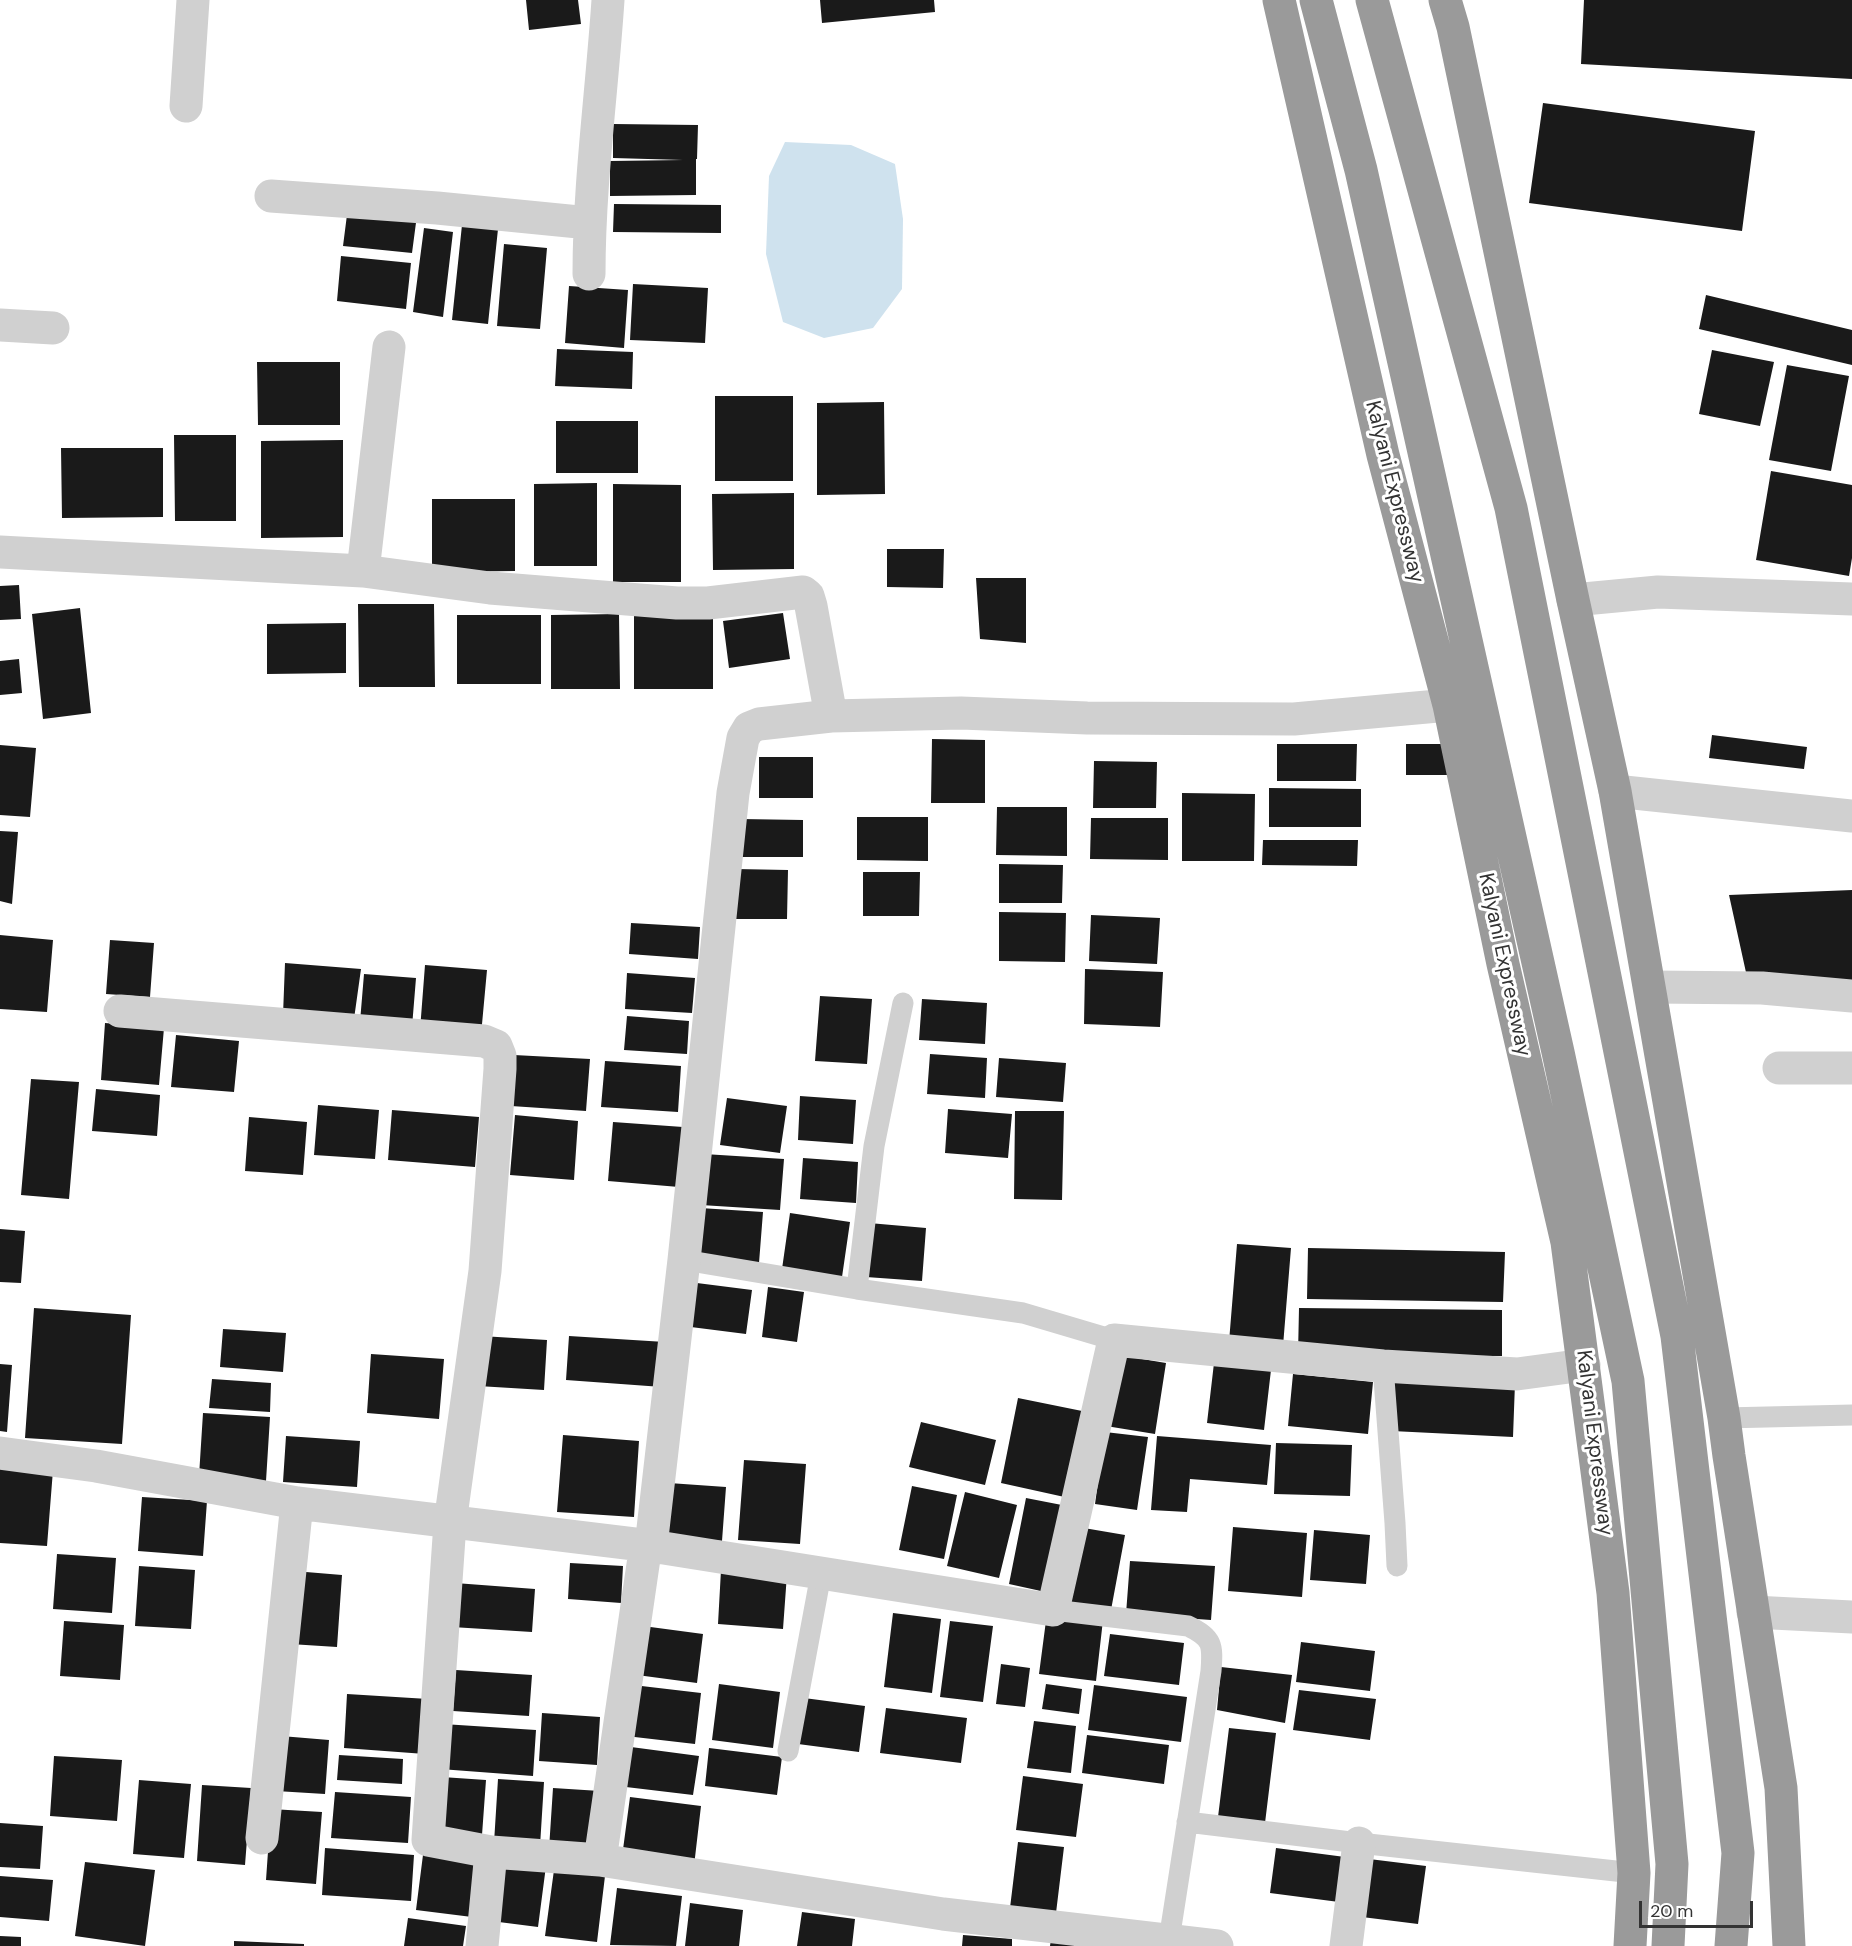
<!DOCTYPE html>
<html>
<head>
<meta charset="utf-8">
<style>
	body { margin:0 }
	#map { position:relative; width:1852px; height:1946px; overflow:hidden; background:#fff; font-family:"DM Sans",sans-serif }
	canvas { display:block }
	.scale { position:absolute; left:1639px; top:1901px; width:114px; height:27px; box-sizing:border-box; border:3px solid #333; border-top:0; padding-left:8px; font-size:18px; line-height:21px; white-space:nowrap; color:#333; -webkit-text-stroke:4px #fff; paint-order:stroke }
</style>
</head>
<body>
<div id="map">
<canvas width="1852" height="1946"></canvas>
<div class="scale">20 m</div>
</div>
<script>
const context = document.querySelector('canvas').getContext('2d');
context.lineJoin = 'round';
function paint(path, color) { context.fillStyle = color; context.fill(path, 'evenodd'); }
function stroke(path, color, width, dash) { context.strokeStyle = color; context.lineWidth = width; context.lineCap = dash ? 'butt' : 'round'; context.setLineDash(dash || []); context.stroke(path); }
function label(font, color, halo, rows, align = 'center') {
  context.font = font + ' "DM Sans",sans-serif'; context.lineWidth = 6; context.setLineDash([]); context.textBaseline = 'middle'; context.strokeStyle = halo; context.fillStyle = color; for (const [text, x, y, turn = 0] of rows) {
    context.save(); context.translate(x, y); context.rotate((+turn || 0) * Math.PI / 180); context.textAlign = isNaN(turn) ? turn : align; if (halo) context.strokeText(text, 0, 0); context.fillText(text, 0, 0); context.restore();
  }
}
paint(new Path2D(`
	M785,142L851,145L895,164L903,219L902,289L873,328L824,338L783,322L766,254L769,176Z`), '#cfe2ee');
paint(new Path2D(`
	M526,0H578L581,24L529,30Z
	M820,0H934L935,12L822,23Z
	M1584,0H1852V79L1581,64Z
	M1543,103L1755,131L1742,231L1529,203Z
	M613,124L698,125L697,159H696V195L610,196V161L683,160L613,158Z
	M614,204L721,205V233L613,232Z
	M348,207L417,215L412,253L343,246Z
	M462,225L498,229L488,324L452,320Z
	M424,228L453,232L443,317L413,312Z
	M504,244L547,248L540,329L497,326Z
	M341,256L411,263L406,309L337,301Z
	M633,284L708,288L705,343L630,340Z
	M569,286L628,290L624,348L565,343Z
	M1706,295L1852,330V365L1699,329Z
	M557,349L633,352L632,389L555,386Z
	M1712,350L1774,362L1760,426L1699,414Z
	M257,362H340V425H258Z
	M1787,365L1849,376L1831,471L1769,460Z
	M715,396H793V481H715Z
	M884,402L885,494L817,495V403Z
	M556,421H638V473H556Z
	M174,435H236V521H175Z
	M343,440V537L261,538V441Z
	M61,448H163V517L62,518Z
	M1771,471L1852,485V558L1849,576L1756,560Z
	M597,483V566H534V484Z
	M613,484L681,485V582H613Z
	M794,493V569L713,570L712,494Z
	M432,499H515V571L432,572Z
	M887,549H944L943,588L887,587Z
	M976,578H1026V643L980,639Z
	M19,585L21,619L0,620V586Z
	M358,604H434L435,687H359Z
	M80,608L91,713L43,719L32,614Z
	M783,613L790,659L729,668L723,621Z
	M619,614L620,689H551V615Z
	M457,615H541V684H457Z
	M713,615V689H634V616Z
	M346,623V673L267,674V624Z
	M19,659L22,693L0,695V661Z
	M1712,735L1807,747L1804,769L1709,758Z
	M932,739L985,740V803H931Z
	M1277,744H1357L1356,781H1277Z
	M1406,744H1449L1448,775H1406Z
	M0,745L36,748L30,817L0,815Z
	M759,757H813V798H759Z
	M1094,761L1157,762L1156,808H1093Z
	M1269,788L1361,789V827H1269Z
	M1182,793L1255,794L1254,861H1182Z
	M997,807H1067V856L996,855Z
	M857,817H928V861L857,860Z
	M1091,818H1168V860L1090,859Z
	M741,819L803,820V857H741Z
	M0,831L18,832L12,904L0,901Z
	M1263,840H1358L1357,866L1262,865Z
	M999,864L1063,865L1062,903H999Z
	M736,869L788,870L787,919H736Z
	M863,872H920L919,916H863Z
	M1852,890V992L1747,977L1729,895Z
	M999,912L1066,913L1065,962L999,961Z
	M1091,915L1160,918L1157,964L1089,961Z
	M631,923L700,927L698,959L629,954Z
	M0,935L53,940L47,1012L0,1009Z
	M110,940L154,943L150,997L106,994Z
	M285,963L361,969L354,1019L283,1015Z
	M425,965L487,970L481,1035L420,1030Z
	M1085,969L1163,972L1160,1027L1084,1024Z
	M627,973L695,978L692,1013L625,1009Z
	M364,974L416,978L412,1027L360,1022Z
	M820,996L872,999L867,1064L815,1061Z
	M922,999L987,1003L985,1044L919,1040Z
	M627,1016L689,1021L687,1054L624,1050Z
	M105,1023L164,1028L159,1085L101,1080Z
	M176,1035L239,1041L234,1092L171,1087Z
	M930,1054L987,1058L985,1098L927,1094Z
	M514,1055L590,1059L586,1111L511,1106Z
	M999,1058L1066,1063L1063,1102L996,1097Z
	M605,1061L681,1066L678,1112L601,1107Z
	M31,1079L79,1082L69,1199L21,1195Z
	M96,1089L160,1095L157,1136L92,1131Z
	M800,1096L856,1100L853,1144L798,1140Z
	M727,1098L787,1106L780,1153L720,1145Z
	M318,1105L379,1110L375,1159L314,1155Z
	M948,1109L1012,1114L1008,1158L945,1153Z
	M392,1110L479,1117L475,1167L388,1160Z
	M1015,1111H1064L1062,1200L1014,1199Z
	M515,1115L578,1121L574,1180L510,1175Z
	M249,1117L307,1122L303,1175L245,1171Z
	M613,1122L683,1127L679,1187L608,1181Z
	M704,1154L784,1159L780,1210L701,1205Z
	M803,1158L858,1162L856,1203L800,1199Z
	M700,1208L763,1212L759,1263L695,1259Z
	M790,1213L850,1222L842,1277L782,1269Z
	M869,1223L926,1228L922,1281L866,1277Z
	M0,1229L25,1231L21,1283L0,1282Z
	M1237,1244L1291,1248L1283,1346L1229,1342Z
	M1308,1248L1505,1252L1503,1302L1307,1299Z
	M689,1282L752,1290L746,1334L683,1326Z
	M768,1287L804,1292L797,1342L762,1337Z
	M34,1308L131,1315L122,1444L25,1438Z
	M1299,1308L1502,1310V1356L1298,1355Z
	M223,1329L286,1333L283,1372L220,1367Z
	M481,1336L547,1340L544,1390L478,1386Z
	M569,1336L665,1342L662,1387L566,1380Z
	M371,1354L444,1359L439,1419L367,1413Z
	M1118,1355L1166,1363L1155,1434L1106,1426Z
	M1214,1363L1271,1370L1264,1430L1207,1423Z
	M0,1364L12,1365L7,1432L0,1431Z
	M1293,1374L1373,1382L1368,1434L1288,1426Z
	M1389,1378L1515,1383L1513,1437L1392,1431Z
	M212,1379L271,1383L270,1412L209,1408Z
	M1018,1398L1087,1412L1069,1498L1001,1483Z
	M203,1413L270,1417L266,1481L199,1476Z
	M921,1422L996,1440L985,1485L909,1467Z
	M1105,1432L1148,1437L1137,1510L1095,1504Z
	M563,1435L639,1441L634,1517L557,1512Z
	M286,1436L360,1441L357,1487L283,1482Z
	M1157,1436L1271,1445L1267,1485L1190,1479L1187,1512L1151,1510Z
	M1276,1443L1352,1445L1350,1496L1274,1494Z
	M744,1460L806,1464L800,1544L738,1540Z
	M0,1466L53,1470L47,1546L0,1543Z
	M669,1483L726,1487L722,1541L665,1536Z
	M912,1486L957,1495L944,1559L899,1550Z
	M965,1492L1017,1505L999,1578L947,1566Z
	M142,1497L207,1501L203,1556L138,1551Z
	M1026,1498L1067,1506L1050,1593L1009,1584Z
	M1078,1527L1125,1535L1111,1610L1064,1602Z
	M1233,1527L1307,1533L1302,1597L1228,1591Z
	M1314,1530L1370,1535L1366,1584L1310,1580Z
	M57,1554L116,1558L112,1613L53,1609Z
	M1130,1561L1215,1566L1211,1620L1126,1614Z
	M570,1563L623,1566L621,1603L568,1599Z
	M139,1566L195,1570L191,1629L135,1626Z
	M721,1570L787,1574L783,1629L718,1624Z
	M294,1571L342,1575L337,1647L290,1644Z
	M455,1583L535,1589L532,1632L452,1627Z
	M893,1613L941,1619L932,1693L884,1687Z
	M1047,1613L1103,1620L1096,1681L1039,1674Z
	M64,1621L124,1625L120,1680L60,1676Z
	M950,1621L993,1626L983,1702L940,1697Z
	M643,1626L703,1634L697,1683L637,1675Z
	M1110,1634L1184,1643L1179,1685L1104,1676Z
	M1301,1642L1375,1651L1370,1691L1296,1682Z
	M1001,1664L1030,1668L1025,1707L996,1704Z
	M1221,1667L1292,1675L1285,1723L1217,1710Z
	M456,1670L532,1675L529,1716L453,1711Z
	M719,1684L780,1692L773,1748L712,1740Z
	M1046,1684L1082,1689L1079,1714L1042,1709Z
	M633,1685L701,1693L695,1744L626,1736Z
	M1094,1685L1187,1697L1181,1742L1088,1730Z
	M1299,1690L1376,1699L1370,1740L1293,1730Z
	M347,1694L428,1699L425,1754L344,1748Z
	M804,1698L865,1706L859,1752L798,1744Z
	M886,1708L967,1718L961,1763L880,1753Z
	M542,1713L600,1717L597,1765L539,1761Z
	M1034,1721L1076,1726L1071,1773L1027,1768Z
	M443,1724L536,1730L533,1776L440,1769Z
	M1229,1728L1276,1733L1265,1823L1218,1817Z
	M1087,1735L1169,1745L1164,1784L1082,1773Z
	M281,1736L329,1740L325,1794L276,1791Z
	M631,1747L699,1756L693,1795L626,1787Z
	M709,1748L782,1757L777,1795L705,1786Z
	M339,1755L403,1759L402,1784L337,1780Z
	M54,1756L122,1760L117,1821L50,1816Z
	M1023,1776L1083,1784L1076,1837L1016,1830Z
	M442,1777L486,1780L482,1835L438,1831Z
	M498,1779L544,1782L540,1846L494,1843Z
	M139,1780L191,1784L184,1858L133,1854Z
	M202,1785L251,1788L245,1865L197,1861Z
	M553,1788L600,1791L596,1852L549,1849Z
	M335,1792L411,1797L408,1843L331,1838Z
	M630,1797L701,1806L694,1866L622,1857Z
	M271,1809L322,1812L316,1884L266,1880Z
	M0,1823L43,1826L40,1869L0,1867Z
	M1018,1842L1064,1847L1056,1913L1010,1908Z
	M424,1847L488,1855L480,1918L416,1910Z
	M325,1848L414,1855L411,1901L322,1895Z
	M1276,1848L1345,1857L1339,1902L1270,1893Z
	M1361,1858L1426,1866L1418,1924L1354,1916Z
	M498,1859L546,1866L538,1927L491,1921Z
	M85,1862L155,1870L145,1946L75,1936Z
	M554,1870L605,1876L597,1942L545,1936Z
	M0,1876L53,1880L49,1921L0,1917Z
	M617,1888L682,1896L676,1946L610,1945Z
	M690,1903L743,1910L739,1946H685Z
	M802,1912L855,1919L852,1946H797Z
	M408,1918L466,1926L463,1946H404Z
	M963,1935L1012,1939V1946H962Z
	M0,1936L21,1937V1946H0Z
	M1051,1939L1095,1946H1050Z
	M234,1941L304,1944V1946H234Z`), '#1a1a1a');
stroke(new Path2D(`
	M684,1260L857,1289L1023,1313L1114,1340
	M857,1289L874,1146L903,1003
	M1383,1366L1395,1523L1397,1566
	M1724,1418L1852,1415
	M1053,1610L1188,1626C1213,1638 1213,1645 1211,1671L1169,1940
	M788,1751L821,1574
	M1187,1822L1359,1843L1634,1873`), '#d0d0d0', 21);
stroke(new Path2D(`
	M186,106L193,0
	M271,196L437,208L589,223
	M589,274C589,183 602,91 608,0
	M0,325L53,328
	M0,552L363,571L389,347
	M363,571L490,588L677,603H708L803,592L808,596L811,606L831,716
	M1573,600L1658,592L1852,599
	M1615,791L1852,816
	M1651,987L1762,988L1852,996
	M120,1011L484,1041L496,1046L500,1056V1069L485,1271L450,1523L428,1840L491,1852L600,1860L943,1914L1217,1946
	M1779,1068H1852
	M0,1453L96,1466L297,1503L651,1546L1053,1610L1114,1340L1383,1366L1517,1374L1584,1365
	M1753,1612L1852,1617
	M262,1838L297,1503
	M600,1860L645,1551L651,1546L684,1260L733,793L743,738L749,728L759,724L831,716L961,713L1087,718L1294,719L1449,705
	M482,1946L491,1852
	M1346,1946L1359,1843`), '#d0d0d0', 33);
stroke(new Path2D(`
	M1279,0L1383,455L1449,705L1503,964L1567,1242L1613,1593L1634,1873L1630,1946
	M1316,0L1361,170L1558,1052L1628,1381L1672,1864L1668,1946
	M1372,0L1511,508L1677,1336L1738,1853L1731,1946
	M1445,0L1453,27L1573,600L1615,791L1724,1418L1729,1456L1781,1788L1789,1946`), '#9a9a9a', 33);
label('21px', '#333', '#fff', [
	["Kalyani Expressway",1394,492,76],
	["Kalyani Expressway",1504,965,78],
	["Kalyani Expressway",1594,1443,83]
]);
</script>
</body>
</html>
